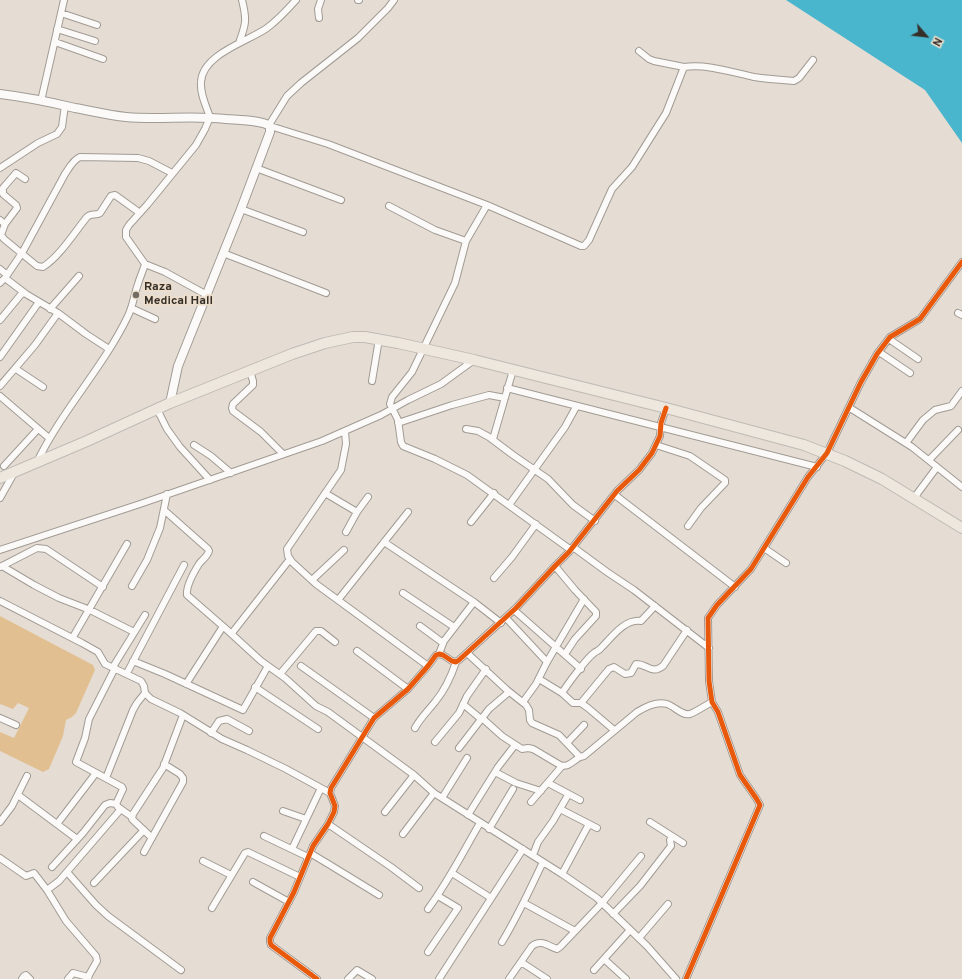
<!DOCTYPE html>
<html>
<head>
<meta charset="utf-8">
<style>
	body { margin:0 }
	#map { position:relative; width:962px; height:979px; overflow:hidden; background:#e5ddd4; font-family:Overpass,sans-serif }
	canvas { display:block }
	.north { position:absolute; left:906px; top:16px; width:40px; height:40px; -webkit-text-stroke:3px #eddecc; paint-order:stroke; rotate:118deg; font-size:11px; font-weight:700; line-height:16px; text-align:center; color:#352f28 }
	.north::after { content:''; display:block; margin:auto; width:14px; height:18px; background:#352f28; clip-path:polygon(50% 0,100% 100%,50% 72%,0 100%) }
</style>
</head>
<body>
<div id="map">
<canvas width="962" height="979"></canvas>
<div class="north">N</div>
</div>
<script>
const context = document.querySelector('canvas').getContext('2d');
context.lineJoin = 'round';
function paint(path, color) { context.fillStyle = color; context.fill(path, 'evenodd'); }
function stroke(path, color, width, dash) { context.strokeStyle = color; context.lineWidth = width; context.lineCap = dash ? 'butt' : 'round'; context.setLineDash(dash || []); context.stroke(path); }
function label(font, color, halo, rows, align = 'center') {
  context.font = font + ' Overpass,sans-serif'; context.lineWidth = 3.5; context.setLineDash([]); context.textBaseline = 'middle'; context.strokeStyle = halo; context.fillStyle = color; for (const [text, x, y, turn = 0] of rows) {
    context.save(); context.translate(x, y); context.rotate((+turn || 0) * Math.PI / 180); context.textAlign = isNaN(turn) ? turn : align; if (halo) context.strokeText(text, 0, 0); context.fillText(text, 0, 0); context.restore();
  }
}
paint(new Path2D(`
	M0,616L93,665L95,670L76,713L72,717L66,720L63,736L49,769L43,772L0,751V732L14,738L29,708L18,703L13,709L0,704Z`), '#e2bf91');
paint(new Path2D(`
	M786,0H962V143L925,90Z`), '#4ab6ce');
const minor = new Path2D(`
	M358,0H359
	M61,13L97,25
	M319,18L318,9L321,0
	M57,29L95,41
	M55,42L103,59
	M239,43C246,24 247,20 242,0
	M639,51L649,59L654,61L684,67
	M41,101L64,0
	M269,125L287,96L301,83L358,38L388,8L394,0
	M270,126L328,144L487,205L581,246H584L589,240L612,189L632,167L666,113L684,67C707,64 731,72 754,77C767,79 781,80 794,81L799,78L813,60
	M0,168L38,143L57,134L62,127L65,105
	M256,168L341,200
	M487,205L466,241L455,283L412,372L392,397L390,404L398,420L401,442L403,446L435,459L467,475L571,550
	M389,206L435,230L466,241
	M241,209L303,232
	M0,220L5,224L1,235L4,239L37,266L43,267C60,256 74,233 87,217C91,213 96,216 100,213L111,196L115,195L140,213
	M5,224L17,208L16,205L3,194V188L16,173L25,179
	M223,253L326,293
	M145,264L165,272L207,295
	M0,269L7,275
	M5,278L22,253L65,174C69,168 73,160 80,157L138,158L149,161L172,173
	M0,283L5,278L26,294L58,313L86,334L109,349
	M131,308L155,319
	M50,309L79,276
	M958,313L962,315
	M0,320L23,292
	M889,339L918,359
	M879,352L910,373
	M0,357L39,302
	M16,369L43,387
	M250,371L253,381V385L233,404L232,408L233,411L261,432L283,454
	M372,381L379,339
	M0,386L35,345L58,313
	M507,388L817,467
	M0,396L49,438
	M850,408L912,447L962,487
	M157,409L167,429L180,447L210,480
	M398,423L452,405L489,395L505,398
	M466,429L478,431L489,437L513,455L548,479L573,505L595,521
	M345,431L346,444L341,470L287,549L288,556L292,562L316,584L428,666
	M493,439L513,370
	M906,443L923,420L935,410L951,406L962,391
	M194,445L211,456L231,473
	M656,445L690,456L725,480V483L723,485L701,508L688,526
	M929,460L958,430
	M37,462C62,410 103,368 128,316C133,306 134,295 138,284C140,277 143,271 145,264L126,237V230L129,225L147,205L196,145L205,129L210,117C206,106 200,94 201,82C202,54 249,41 267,28C278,20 287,10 296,0
	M4,466L38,429
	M325,493L357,512
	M615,495L735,587
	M0,498L14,473
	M914,498L937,467
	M509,505L565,427L576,407
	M164,510L208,549L209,551C207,557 202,560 199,564C194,572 186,586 187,595L225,628
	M471,522L494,493
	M346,532L357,512L368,497
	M384,542L474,602L501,623
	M573,547L607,572L634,590L709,648
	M764,548L786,563
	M0,550L140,504L322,441L381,415L408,400L441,384L474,360
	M2,566L34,585L59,598L90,610L134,632
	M555,566L575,590L596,612V616L575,639L565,654
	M0,567L37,548L46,549L103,587
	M494,578L512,557L536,524
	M312,580L344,550
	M132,586L147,560L160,528L167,494
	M403,593L454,627
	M338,600L408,512
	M0,601L82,643L98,652L105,664L141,681L144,686L145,693L151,699L180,713L222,739L247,750L286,769L330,793
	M514,610L581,669
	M506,618L547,662L584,599
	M420,626L443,643
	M232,633L290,559
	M73,637L127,544
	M357,651L408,689
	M467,653L507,690L526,705L529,710L530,720L532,723L559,735L580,757L584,756L637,712C645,707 657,701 667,704C674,706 682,716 690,714C696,712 706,705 712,702
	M439,654L444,641L474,602
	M133,661L165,674L243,710L268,666
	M301,666L374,718
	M113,667L145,615
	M115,668L89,719L85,738L76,762L122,787L123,789L116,804L118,807L132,817
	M127,673L184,565
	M280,674L316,631H321L335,642
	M539,679L562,693
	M186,684L222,628H225L261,661L285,678L316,706L328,712L414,775L434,793L562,874L597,898L647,946L676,979
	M255,687L318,729
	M523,702L536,684L547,662
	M581,703L609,669L614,667L625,674L631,673L636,664C648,664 651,675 663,666L687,630
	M463,704L481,719
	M0,718L16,725
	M482,718L502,736L522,749L528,748L533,749L560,765C568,768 573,761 580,757
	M415,728C421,717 428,711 435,702C445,690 451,677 456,662
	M614,730L588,708L581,703H573L562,693C567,685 586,659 594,653C596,651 599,651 601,648C612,637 624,619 641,621L655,606
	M211,733L219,721L227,719L249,731
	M435,742L459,713L467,696L486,669
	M567,743L584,725
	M459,748L489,709L509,692
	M495,772L516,783L541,791
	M106,778L133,710L137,703L145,693
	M548,783L580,800
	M18,795L77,839
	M442,798L467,758
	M531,802L562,766
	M560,809L597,828
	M283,811L306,819
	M385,812L414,775
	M468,815L498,767L515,745
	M0,822L12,806L27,776
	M650,822L683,843
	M57,824L96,773
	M328,824L391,867L419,888
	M489,829L513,789
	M403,834L434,793
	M264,836L308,857
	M151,837L132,819L133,814L163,768L183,715
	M292,849L321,788
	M144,852L183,782V778L180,774L164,764
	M310,853L330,865L379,895
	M533,855L538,842L553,821L568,795
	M0,858L26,876L34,873L47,890L66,921L96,956L97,961L89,975L88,979
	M203,861L231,875
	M52,867L83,833L105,805L110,803L116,804
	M67,872L96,905L108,916L181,970
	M452,873L491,898
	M562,874L589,824
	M253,882L289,902
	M94,883L144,830
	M47,890L59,881L121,809
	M524,903L575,931
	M212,908L245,853L248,852L300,877
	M428,909C448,882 463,852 480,823
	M613,914L640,886L671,846L670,840L672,836
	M639,938L668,904
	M502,942C518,916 530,889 543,862
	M428,952L458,908L438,896
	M604,959L626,979
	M521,962L547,979
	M594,970L630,930
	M22,979L24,976L26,975L30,979
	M68,979L73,973L88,977
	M317,979L271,945L270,942V938L294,892L313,846L328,824L334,812L335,806L330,793L331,788L374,718L408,689L428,666L436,655L439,654L443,655L452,661L456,662L459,660L516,608L555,566L569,552L617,491L639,470L652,453L660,436L661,423L666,408
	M348,979L357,970L372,979
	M439,979L523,849
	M509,979L532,946C541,939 548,946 557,949L560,947L602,903L641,856
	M686,979L760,805L756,798L740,775L718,712L712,702L709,681L708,618L717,605L751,569L808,477L827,453L861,382L877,354L890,337L920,319L962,262`);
const tertiary = new Path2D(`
	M0,94C25,97 50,102 75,108C92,111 108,115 126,117C159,120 192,115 226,119C238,120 261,120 270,126V132L241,209L178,366L170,403`);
const primary = new Path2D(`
	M0,478L87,441L170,403L292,354L325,343L353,337H365L398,343L474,360L666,408L804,445L845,461L882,479L962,528`);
stroke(minor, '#a19b94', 8);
stroke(tertiary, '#a19b94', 10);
stroke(primary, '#bebab5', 12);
stroke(minor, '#fbfaf9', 6);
stroke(tertiary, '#fbfaf9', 8);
stroke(primary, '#eee7de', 10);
stroke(new Path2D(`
	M317,979L271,945L270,942V938L294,892L313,846L328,824L334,812L335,806L330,793L331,788L374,718L408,689L428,666L436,655L439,654L443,655L452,661L456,662L459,660L516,608L555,566L569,552L617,491L639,470L652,453L660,436L661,423L666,408
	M686,979L760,805L756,798L740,775L718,712L712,702L709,681L708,618L717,605L751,569L808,477L827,453L861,382L877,354L890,337L920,319L962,262`), '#e8590c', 5);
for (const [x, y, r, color] of [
	[136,295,4,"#736c64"]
]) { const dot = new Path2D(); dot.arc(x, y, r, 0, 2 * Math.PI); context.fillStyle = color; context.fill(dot); stroke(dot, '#eddecc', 1.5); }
label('bold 12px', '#352f28', '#eddecc', [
	["Raza",144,288],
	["Medical Hall",144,302]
], 'left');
</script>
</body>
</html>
